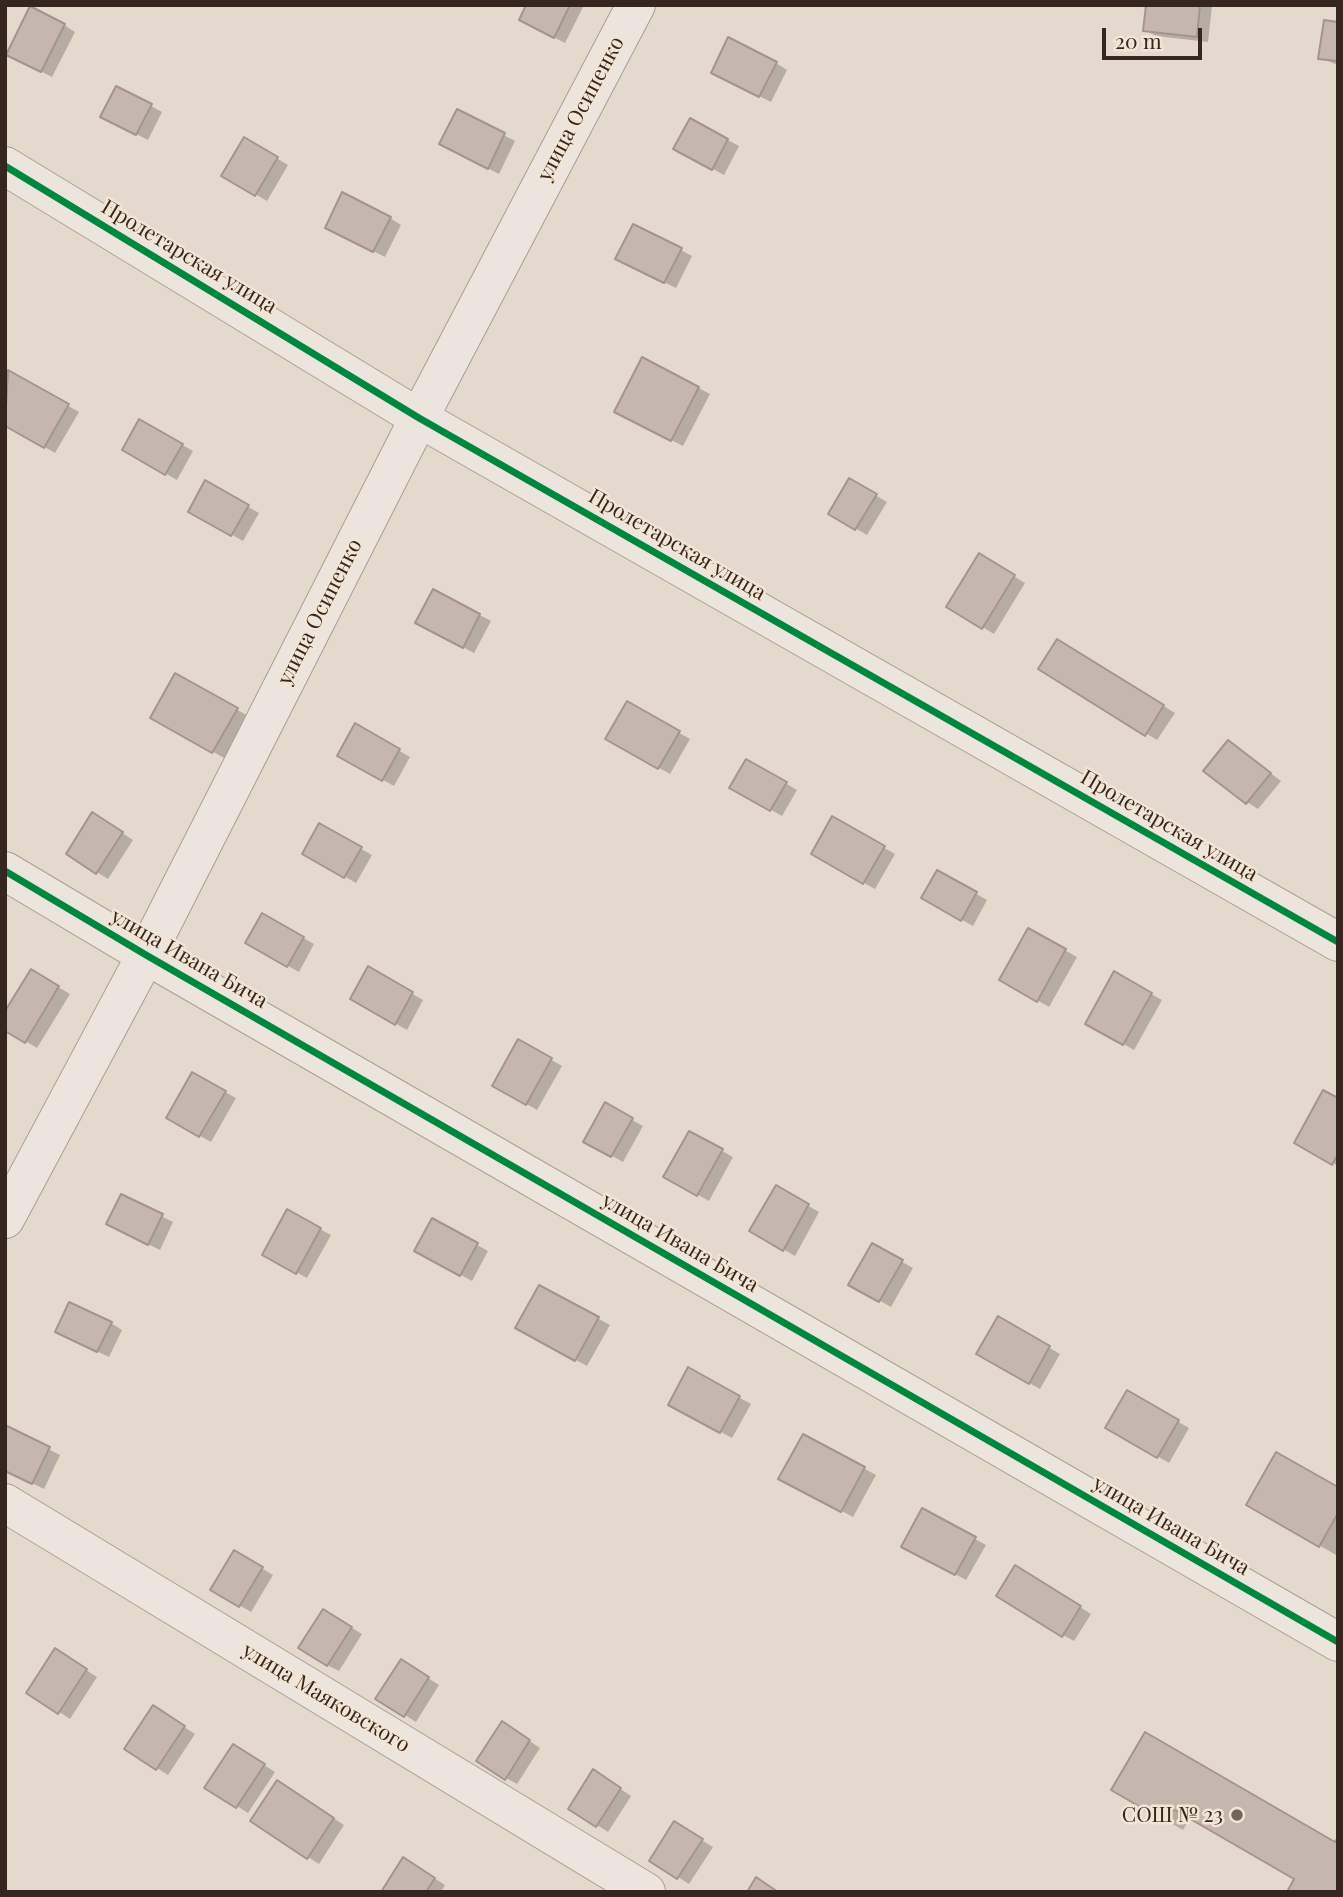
<!DOCTYPE html>
<html>
<head>
<meta charset="utf-8">
<style>
	body { margin:0 }
	#map { position:relative; width:1343px; height:1897px; overflow:hidden; background:#e3d9cd; font-family:"Playfair Display",serif }
	canvas { display:block }
	.frame { position:absolute; inset:0; border:7px solid #35271f; pointer-events:none }
	.scale { position:absolute; left:1102px; top:28px; width:100px; height:32px; box-sizing:border-box; border:4px solid #35271f; border-top:0; padding-left:9px; font-size:21px; line-height:24px; white-space:nowrap; color:#35271f; -webkit-text-stroke:5px #f3e5d4; paint-order:stroke }
</style>
</head>
<body>
<div id="map">
<canvas width="1343" height="1897"></canvas>
<div class="frame"></div>
<div class="scale">20 m</div>
</div>
<script>
const context = document.querySelector('canvas').getContext('2d');
context.lineJoin = 'round';
function paint(path, color) { context.fillStyle = color; context.fill(path, 'evenodd'); }
function stroke(path, color, width, dash) { context.strokeStyle = color; context.lineWidth = width; context.lineCap = dash ? 'butt' : 'round'; context.setLineDash(dash || []); context.stroke(path); }
function label(font, color, halo, rows, align = 'center') {
  context.font = font + ' "Playfair Display",serif'; context.lineWidth = 5; context.setLineDash([]); context.textBaseline = 'middle'; context.strokeStyle = halo; context.fillStyle = color; for (const [text, x, y, turn = 0] of rows) {
    context.save(); context.translate(x, y); context.rotate((+turn || 0) * Math.PI / 180); context.textAlign = isNaN(turn) ? turn : align; if (halo) context.strokeText(text, 0, 0); context.fillText(text, 0, 0); context.restore();
  }
}
paint(new Path2D(`
	M528,5H584L565,43L532,26Z
	M1147,5L1212,6L1208,42L1156,36L1145,30Z
	M1338,23V65L1320,58Z
	M64,25L75,32L52,77L19,60Z
	M776,63L787,70L771,102L724,78Z
	M151,106L162,112L148,140L114,123Z
	M457,111L515,141L499,174L452,150Z
	M690,120L739,146L724,175L687,155Z
	M245,139L288,165L267,201L223,175Z
	M390,218L401,225L385,257L338,233Z
	M681,250L692,256L676,288L629,265Z
	M643,359L710,394L683,446L627,417Z
	M8,372L79,412L55,453L5,424V377Z
	M140,421L193,451L177,480L124,450Z
	M850,480L887,502L867,535L831,514Z
	M206,483L259,513L243,541L190,511Z
	M979,555L1025,583L994,634L948,606Z
	M434,591L491,621L474,653L428,629Z
	M1057,641L1175,713L1157,740L1040,669Z
	M176,675L248,716L224,758L152,717Z
	M628,704L690,739L670,774L608,739Z
	M356,726L410,757L394,786L339,755Z
	M1239,749L1281,781L1258,809L1247,802Z
	M747,761L797,790L782,816L731,787Z
	M833,819L895,854L875,889L813,854Z
	M104,821L133,840L108,879L68,854Z
	M320,826L372,855L356,883L304,853Z
	M938,872L987,900L973,926L923,898Z
	M263,915L314,944L299,972L247,943Z
	M1029,930L1077,957L1049,1007L1001,979Z
	M369,969L423,1000L407,1030L352,999Z
	M31,971L70,994L37,1048L5,1029Z
	M1115,974L1162,1000L1134,1050L1087,1023Z
	M519,1041L562,1066L537,1110L494,1085Z
	M192,1074L236,1098L211,1142L168,1118Z
	M1338,1101V1166L1296,1142Z
	M605,1105L643,1126L623,1162L585,1141Z
	M690,1133L733,1157L709,1201L665,1176Z
	M776,1187L819,1212L795,1256L752,1231Z
	M121,1196L173,1222L160,1250L119,1230Z
	M288,1212L331,1235L307,1278L265,1255Z
	M432,1220L488,1251L472,1281L416,1250Z
	M872,1245L913,1268L891,1307L850,1284Z
	M540,1287L610,1325L587,1366L517,1328Z
	M998,1319L1060,1354L1040,1389L978,1354Z
	M111,1323L122,1330L109,1357L68,1338Z
	M689,1370L751,1404L732,1438L670,1404Z
	M1127,1392L1189,1428L1169,1463L1107,1427Z
	M5,1427L60,1455L44,1489L5,1470Z
	M804,1436L876,1475L853,1517L781,1478Z
	M1338,1489L1336,1555L1248,1504Z
	M923,1510L986,1545L966,1580L903,1546Z
	M235,1552L273,1575L251,1612L212,1589Z
	M1027,1574L1091,1614L1074,1641L1063,1635Z
	M324,1611L362,1634L339,1671L327,1665Z
	M66,1657L97,1677L70,1719L29,1692Z
	M412,1668L439,1685L416,1722L405,1715Z
	M164,1714L195,1734L168,1775L127,1749Z
	M513,1730L540,1748L517,1784L506,1778Z
	M244,1752L275,1772L248,1813L207,1787Z
	M604,1778L631,1796L608,1832L570,1808Z
	M289,1789L344,1825L319,1864L308,1857Z
	M1113,1790L1335,1845L1297,1878L1191,1817L1183,1830Z
	M675,1824L713,1847L689,1884L651,1860Z
	M415,1866L445,1885L441,1892H383Z`), '#0003');
const building = new Path2D(`
	M526,5H570L554,38L519,20Z
	M1146,5H1200L1197,37L1143,31Z
	M30,6L65,24L41,72L6,55Z
	M1324,20L1338,22V61L1318,59Z
	M728,37L777,62L759,97L711,73Z
	M116,86L152,104L136,135L100,117Z
	M457,109L505,133L488,169L439,144Z
	M690,118L728,139L712,170L673,149Z
	M244,137L278,157L255,196L221,176Z
	M342,192L391,217L373,252L325,228Z
	M633,224L682,248L664,283L615,259Z
	M642,357L699,387L671,441L614,412Z
	M8,370L69,404L44,448L5,426Z
	M139,419L183,444L165,475L122,450Z
	M849,478L877,494L855,530L828,514Z
	M205,480L249,505L231,536L188,512Z
	M979,553L1015,575L982,629L946,607Z
	M433,589L480,614L463,648L415,623Z
	M1057,639L1164,705L1145,736L1038,669Z
	M175,673L238,708L212,753L150,718Z
	M627,701L680,731L658,769L605,739Z
	M355,723L400,749L382,781L337,756Z
	M1228,740L1271,773L1246,804L1203,771Z
	M746,759L787,782L770,811L729,788Z
	M92,812L123,832L96,874L66,854Z
	M832,816L885,846L863,884L811,854Z
	M319,823L362,847L344,878L302,854Z
	M937,870L977,892L961,921L921,898Z
	M262,913L304,937L287,967L245,943Z
	M1028,928L1066,949L1037,1002L999,980Z
	M368,966L413,992L395,1025L350,999Z
	M31,969L59,986L25,1043L5,1031V1011Z
	M1114,971L1152,993L1123,1045L1085,1024Z
	M518,1039L552,1058L526,1105L492,1086Z
	M192,1072L226,1091L199,1137L166,1118Z
	M1323,1090L1338,1098V1154L1332,1165L1294,1143Z
	M605,1102L633,1118L611,1157L583,1142Z
	M689,1131L723,1149L697,1196L663,1177Z
	M776,1185L809,1204L783,1251L749,1231Z
	M121,1194L163,1214L148,1245L106,1224Z
	M287,1209L321,1228L296,1274L262,1255Z
	M432,1218L478,1243L460,1276L414,1251Z
	M872,1243L903,1260L879,1302L848,1285Z
	M539,1285L599,1317L575,1361L515,1328Z
	M69,1302L112,1322L97,1352L55,1332Z
	M998,1316L1050,1346L1029,1384L976,1354Z
	M688,1367L740,1396L720,1433L668,1405Z
	M1127,1390L1179,1420L1157,1458L1105,1428Z
	M5,1425L50,1447L32,1484L5,1471Z
	M803,1434L865,1467L841,1512L778,1479Z
	M1276,1452L1338,1487V1513L1319,1547L1246,1505Z
	M922,1508L976,1537L955,1575L901,1547Z
	M234,1550L263,1567L239,1607L210,1590Z
	M1015,1565L1081,1606L1062,1637L996,1596Z
	M323,1609L352,1627L327,1666L298,1648Z
	M55,1648L87,1669L58,1714L26,1693Z
	M401,1659L429,1677L404,1717L375,1699Z
	M153,1705L185,1726L156,1770L124,1749Z
	M502,1721L530,1740L505,1780L476,1761Z
	M1145,1732L1335,1842L1338,1837V1892H1287L1294,1879L1173,1809L1166,1822L1111,1790Z
	M233,1744L265,1764L236,1808L204,1788Z
	M593,1769L621,1788L596,1827L568,1809Z
	M277,1780L334,1818L307,1859L250,1821Z
	M674,1821L703,1839L677,1879L649,1861Z
	M403,1857L435,1878L426,1892H381Z
	M756,1877L778,1892H747Z`);
paint(building, '#c6b7ae');
stroke(building, '#a3958d', 2);
const minor = new Path2D(`
	M5,166L419,418L1338,942
	M5,871L146,955L1338,1642
	M5,1219L146,955L419,418L636,5
	M5,1503L646,1892`);
stroke(minor, '#a89f96', 40);
stroke(minor, '#ebe5de', 38);
stroke(new Path2D(`
	M5,166L419,418L1338,942
	M5,871L146,955L1338,1642`), '#00873e', 7);
for (const [x, y, r, color] of [
	[1237,1815,7,"#72655c"]
]) { const dot = new Path2D(); dot.arc(x, y, r, 0, 2 * Math.PI); context.fillStyle = color; context.fill(dot); stroke(dot, '#f3e5d4', 2.5); }
label('21px', '#35271f', '#f3e5d4', [
	["улица Осипенко",581,109,-62],
	["Пролетарская улица",189,257,31],
	["Пролетарская улица",677,545,30],
	["улица Осипенко",320,612,-63],
	["Пролетарская улица",1169,826,30],
	["улица Ивана Бича",189,959,30],
	["улица Ивана Бича",680,1243,30],
	["улица Ивана Бича",1171,1526,30],
	["улица Маяковского",326,1698,31]
]);
label('21px', '#35271f', '#f3e5d4', [
	["СОШ № 23",1223,1815]
], 'right');
</script>
</body>
</html>
